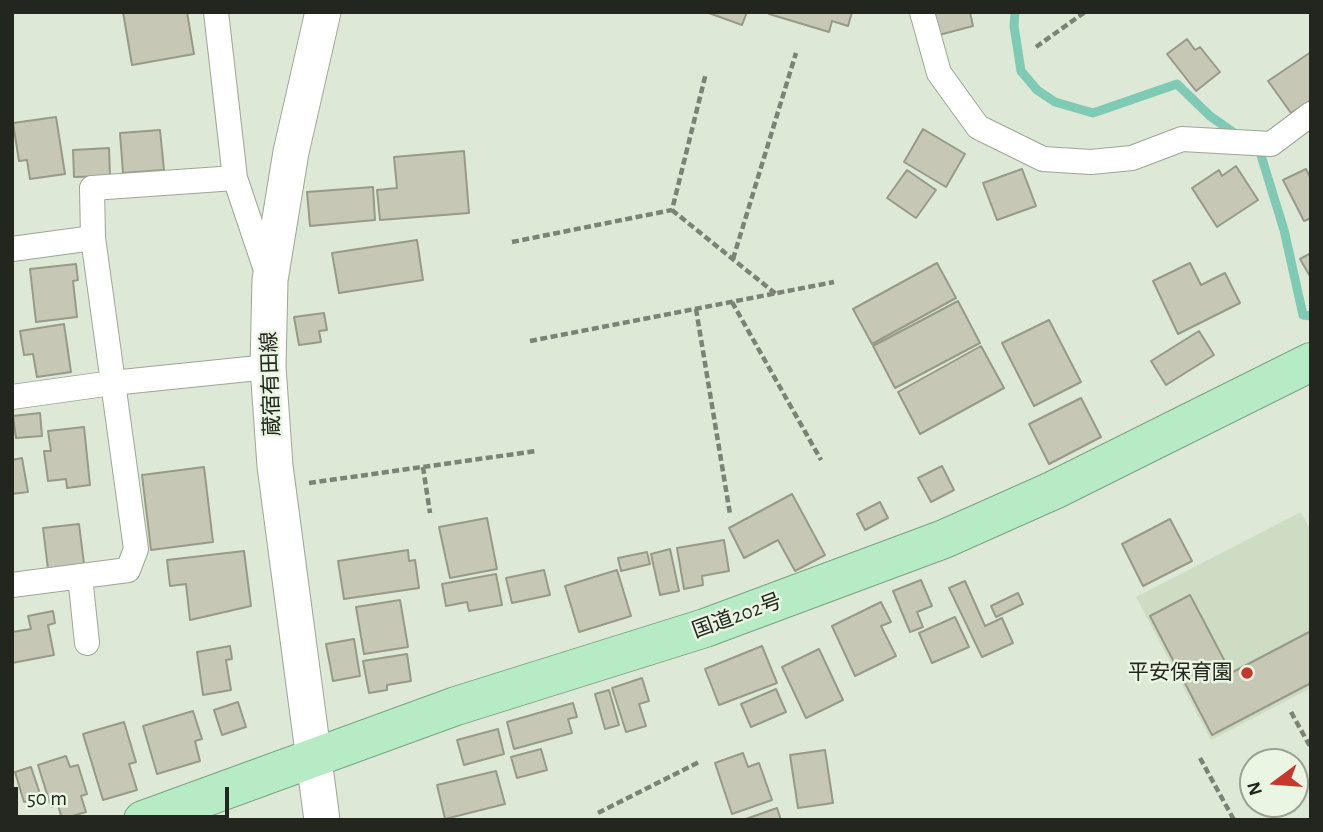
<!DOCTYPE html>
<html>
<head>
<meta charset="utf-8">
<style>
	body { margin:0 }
	#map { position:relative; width:1323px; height:832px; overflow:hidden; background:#dde8d6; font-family:"Alegreya Sans",sans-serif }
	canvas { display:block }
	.frame { position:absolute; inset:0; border:14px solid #22261f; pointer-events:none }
	.north { position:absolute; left:1239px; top:748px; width:70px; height:70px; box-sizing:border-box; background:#eaf5e3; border:2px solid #9aa295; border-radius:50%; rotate:254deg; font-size:19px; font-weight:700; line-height:28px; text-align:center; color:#22261f }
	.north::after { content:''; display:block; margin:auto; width:24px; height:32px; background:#c6382e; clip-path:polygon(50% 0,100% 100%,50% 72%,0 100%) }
	.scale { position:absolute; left:14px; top:787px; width:215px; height:32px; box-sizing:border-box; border:4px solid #22261f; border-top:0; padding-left:9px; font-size:21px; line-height:24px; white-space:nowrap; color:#22261f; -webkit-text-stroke:5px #eaf5e3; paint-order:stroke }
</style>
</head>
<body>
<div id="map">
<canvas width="1323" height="832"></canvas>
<div class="frame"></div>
<div class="north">N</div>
<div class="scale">50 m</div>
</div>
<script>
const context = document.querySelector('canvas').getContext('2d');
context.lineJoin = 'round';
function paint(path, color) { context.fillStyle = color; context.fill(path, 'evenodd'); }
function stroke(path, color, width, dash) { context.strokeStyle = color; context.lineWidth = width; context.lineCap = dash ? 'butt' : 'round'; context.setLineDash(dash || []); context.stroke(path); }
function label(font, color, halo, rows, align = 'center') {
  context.font = font + ' "Alegreya Sans","Noto Sans JP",sans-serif'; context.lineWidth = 5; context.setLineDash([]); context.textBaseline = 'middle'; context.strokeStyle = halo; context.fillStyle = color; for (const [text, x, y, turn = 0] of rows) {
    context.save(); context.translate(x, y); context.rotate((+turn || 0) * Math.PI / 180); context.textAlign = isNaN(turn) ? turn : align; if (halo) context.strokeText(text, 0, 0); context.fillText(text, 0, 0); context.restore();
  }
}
paint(new Path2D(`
	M1301,512L1311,531V688L1211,740L1136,597Z`), '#cedcc4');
stroke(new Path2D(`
	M1015,12L1014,26L1021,71L1037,90L1055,102L1093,113L1177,84L1210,116L1237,135
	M1254,148L1260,152L1284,230L1303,315L1311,316`), '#7ecab4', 9);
const building = new Path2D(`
	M123,12H187L194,54L132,65Z
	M706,12H747L742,25Z
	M770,12H852L848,26L832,21L829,32L769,14Z
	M933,12H970L973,26L939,35Z
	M1187,39L1195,50L1200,47L1220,72L1196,91L1167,54Z
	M1311,52V100L1291,113L1268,81Z
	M56,117L65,174L30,179L27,160L19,161L13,123Z
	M923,129L965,154L946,187L904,162Z
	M160,130L164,170L123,173L120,133Z
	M109,148L110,176L74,177L73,150Z
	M464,151L469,213L380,220L377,190L397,188L394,157Z
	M1236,166L1258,200L1217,227L1192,188L1219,170L1222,176Z
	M1022,169L1036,206L997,220L983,183Z
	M1306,169L1311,179V218L1304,221L1283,180Z
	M907,170L936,190L916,218L887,198Z
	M373,187L375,220L310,226L307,192Z
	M417,240L423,280L339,293L332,253Z
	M1311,253V278L1300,259Z
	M937,263L956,298L872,344L853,309Z
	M1190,263L1201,285L1225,273L1240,303L1178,334L1153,281Z
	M76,264L78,280L73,281L77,317L36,322L30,269Z
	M958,301L980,343L895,388L873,346Z
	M324,313L327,330L319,331L321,342L299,345L294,317Z
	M1049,320L1081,382L1034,406L1002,343Z
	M64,324L71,372L37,377L33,354L24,355L20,331Z
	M1199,331L1214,355L1166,385L1151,361Z
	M981,346L1004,388L920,434L898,392Z
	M1081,398L1101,437L1049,464L1029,424Z
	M40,413L42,436L16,438L13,416Z
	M84,427L90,485L67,488L66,479L48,481L44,451H51L48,431Z
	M22,458L28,492L12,494V460Z
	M942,466L954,490L931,502L918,478Z
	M204,467L213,542L151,550L142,475Z
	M792,494L825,555L795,571L778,540L744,558L729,528Z
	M880,502L888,518L865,530L857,514Z
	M487,518L497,569L450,578L439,527Z
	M1170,519L1192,561L1143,586L1122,544Z
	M79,524L84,564L48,569L43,528Z
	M724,540L729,571L702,576L703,585L684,589L677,548Z
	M670,549L679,591L660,595L651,554Z
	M408,550L409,561L415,560L419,588L344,599L338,561Z
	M244,551L251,606L190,620L186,584L170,586L167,560Z
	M647,552L650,564L621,571L618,558Z
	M544,570L550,595L512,603L506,578Z
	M617,570L631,616L579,632L565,586Z
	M496,574L502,605L469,611L467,602L446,606L442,584Z
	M921,580L932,606L917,612L923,627L910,632L893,591Z
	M965,581L985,626L1002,618L1013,643L982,657L949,588Z
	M1018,593L1023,604L996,617L991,606Z
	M1190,595L1231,673L1311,631V683L1212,735L1150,616Z
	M400,600L408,647L364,654L356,607Z
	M881,602L891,622L881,626L896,656L855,676L832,626Z
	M53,611L55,623L48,625L54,655L12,663V632L31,629L28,616Z
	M955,617L969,647L932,663L919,633Z
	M354,639L360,676L333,681L326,644Z
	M230,646L232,659L226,660L231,690L203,695L197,652Z
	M762,646L777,683L719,705L705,669Z
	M819,649L843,700L806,718L782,667Z
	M407,654L411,681L387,685V690L369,693L363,661Z
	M642,678L649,701L639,704L646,726L626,732L612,688Z
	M776,689L786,712L751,727L741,704Z
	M609,690L619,725L605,729L595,694Z
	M238,702L246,727L222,735L214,710Z
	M573,703L577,717L568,719L572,733L514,749L507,722Z
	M193,711L202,739L195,741L200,761L157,774L143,726Z
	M124,722L136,762L129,764L137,790L103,800L83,734Z
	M498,729L504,754L464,765L457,740Z
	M541,749L547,770L517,778L511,757Z
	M825,750L833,803L798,808L790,755Z
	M743,753L748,767L759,763L772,800L732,814L715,763Z
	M66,756L70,767L78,765L87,794L81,796L86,812L62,819L58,805L51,807L38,765Z
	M31,767L41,797L24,802L15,772Z
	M496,771L505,804L445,819L437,785Z
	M777,808L781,820H743Z`);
paint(building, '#c6c8b5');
stroke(building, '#989a88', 2);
const minor = new Path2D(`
	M216,12L235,178L268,276
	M922,12L939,73L978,127L1043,159L1091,162L1132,158L1182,139L1271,144L1311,114
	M12,249L93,238
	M12,397L112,383L268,367
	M80,576L87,643
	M12,585L128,570L136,549L93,238L92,188L235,178`);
const secondary = new Path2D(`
	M322,820L275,466L268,367L270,280L291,152L323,12`);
const trunk = new Path2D(`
	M143,820L456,706L705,628L944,539L1054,490L1311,362`);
stroke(minor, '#9ca695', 26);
stroke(secondary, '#9ca695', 37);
stroke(trunk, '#77a382', 40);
stroke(new Path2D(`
	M1036,47L1085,12
	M672,210L776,294
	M512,242L672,210L706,73
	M733,259L796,53
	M732,302L821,460
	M696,309L730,514
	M530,341L834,282
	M423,467L430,513
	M309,483L536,451
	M1291,712L1311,748
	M1200,758L1234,820
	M598,813L701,761`), '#7b8377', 4.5, [7, 3.5]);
stroke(minor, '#fff', 24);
stroke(secondary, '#fff', 35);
stroke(trunk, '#b7ebc6', 38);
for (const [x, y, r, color] of [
	[1247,673,7,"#c6382e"]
]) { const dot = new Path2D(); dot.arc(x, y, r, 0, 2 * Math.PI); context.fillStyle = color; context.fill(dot); stroke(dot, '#eaf5e3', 2.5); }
label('21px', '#22261f', '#eaf5e3', [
	["蔵宿有田線",271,384,-92],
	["国道202号",737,616,-20]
]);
label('21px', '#22261f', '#eaf5e3', [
	["平安保育園",1233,673]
], 'right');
</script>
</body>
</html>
